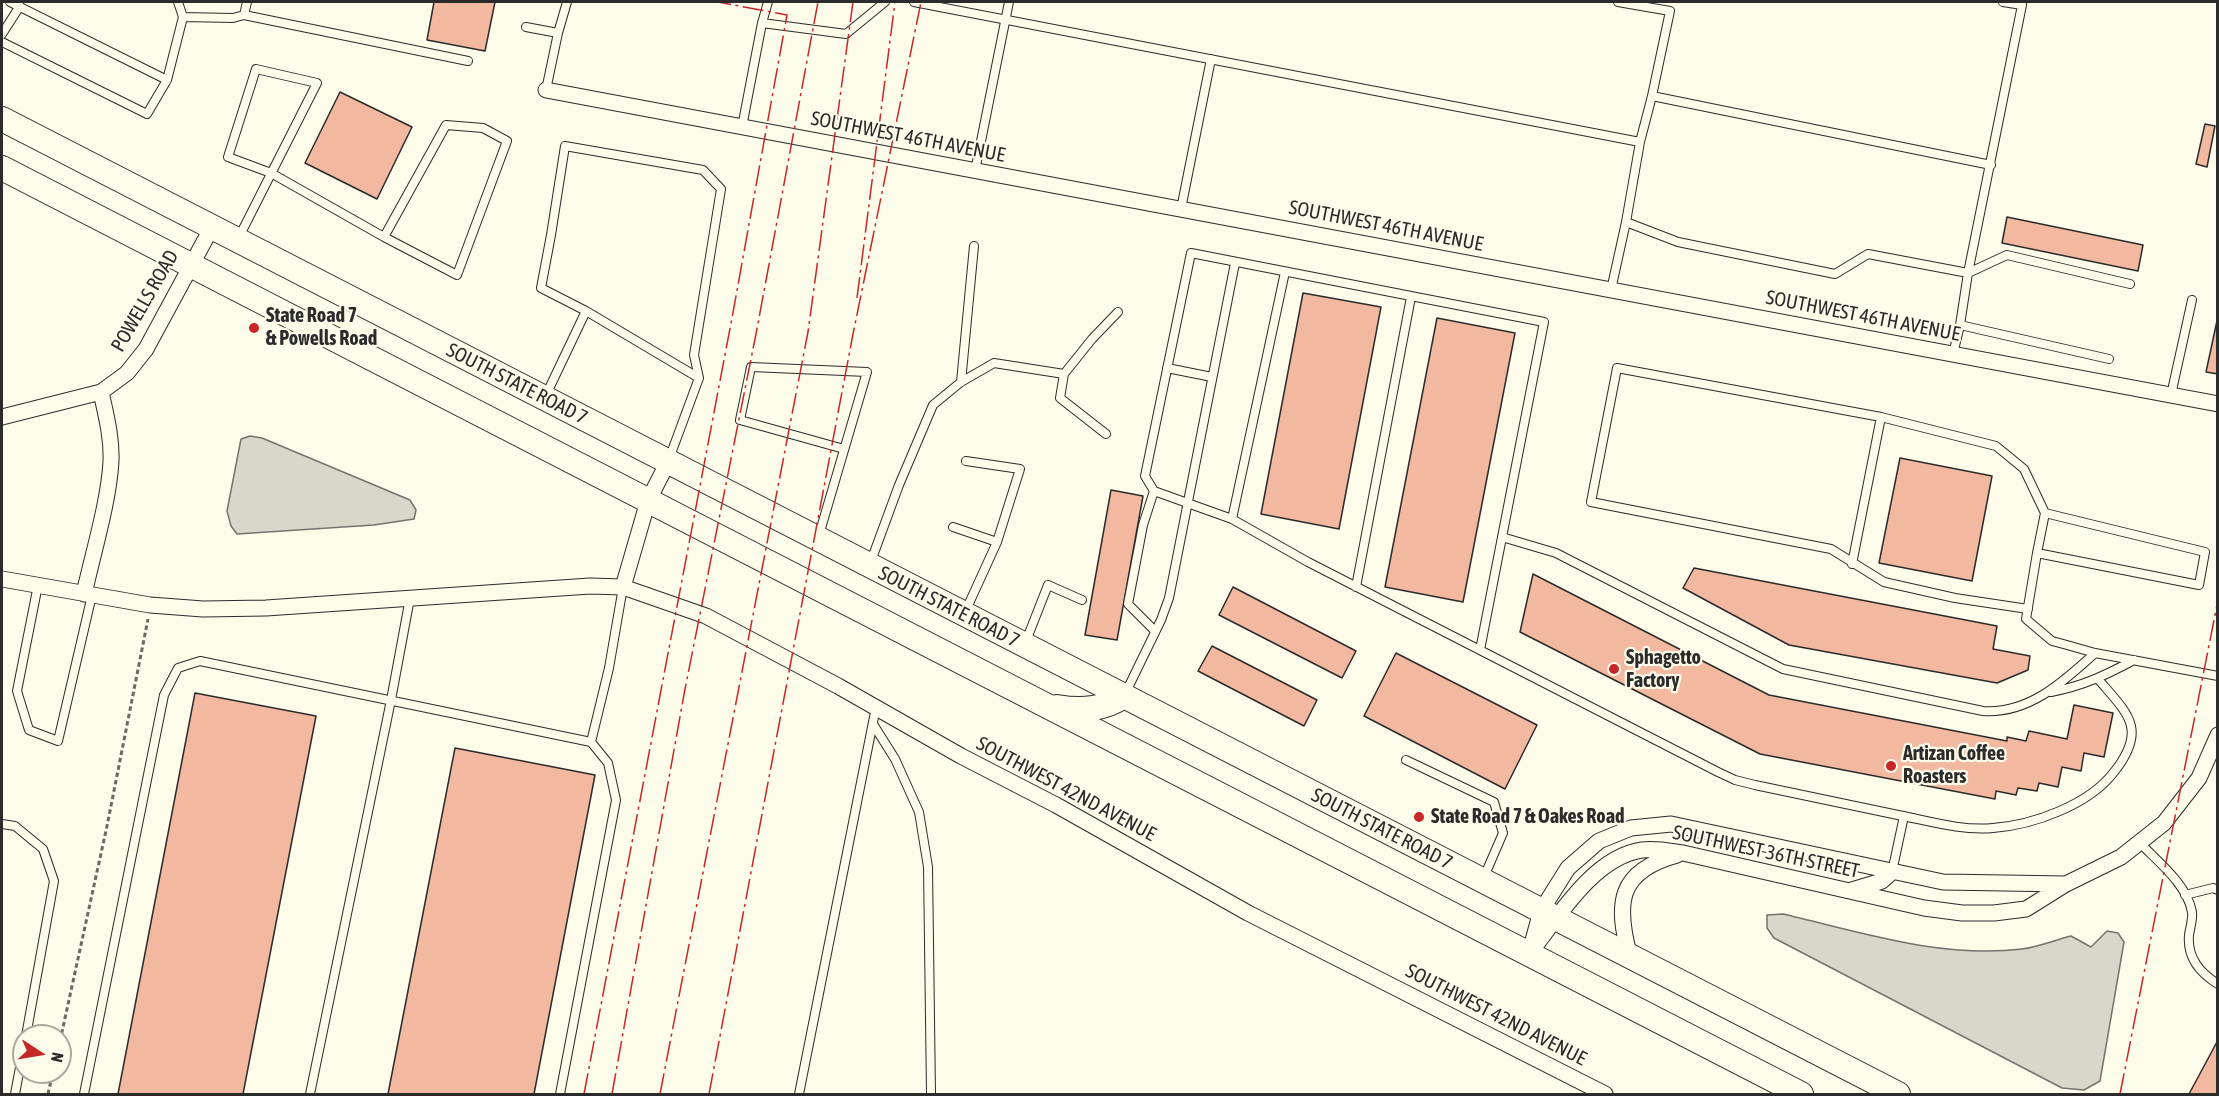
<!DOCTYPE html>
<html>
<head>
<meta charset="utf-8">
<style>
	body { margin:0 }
	#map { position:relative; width:2219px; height:1096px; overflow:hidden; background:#fdfbea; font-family:"Asap Condensed",sans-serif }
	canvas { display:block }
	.frame { position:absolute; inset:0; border:3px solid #2b2b2b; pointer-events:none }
	.north { position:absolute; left:12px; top:1024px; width:60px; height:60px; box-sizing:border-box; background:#fdfbea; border:2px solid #a9a89e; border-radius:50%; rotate:102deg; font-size:16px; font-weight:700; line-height:24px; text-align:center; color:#2b2b2b }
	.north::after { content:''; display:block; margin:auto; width:21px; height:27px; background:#c62828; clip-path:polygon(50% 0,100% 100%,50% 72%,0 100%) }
</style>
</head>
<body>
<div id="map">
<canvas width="2219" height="1096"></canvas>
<div class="frame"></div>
<div class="north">N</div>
</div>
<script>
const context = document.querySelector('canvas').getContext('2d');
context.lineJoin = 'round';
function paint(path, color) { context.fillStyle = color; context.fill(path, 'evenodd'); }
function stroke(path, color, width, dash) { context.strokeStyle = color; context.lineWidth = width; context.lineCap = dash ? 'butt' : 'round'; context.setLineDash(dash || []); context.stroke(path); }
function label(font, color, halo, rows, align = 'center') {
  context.font = font + ' "Asap Condensed",sans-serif'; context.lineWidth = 4.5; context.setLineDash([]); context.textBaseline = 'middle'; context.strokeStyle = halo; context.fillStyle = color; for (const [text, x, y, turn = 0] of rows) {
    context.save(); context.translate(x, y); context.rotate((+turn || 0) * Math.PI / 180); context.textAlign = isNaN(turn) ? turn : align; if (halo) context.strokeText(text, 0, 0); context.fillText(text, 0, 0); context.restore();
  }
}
const water = new Path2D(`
	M250,436L262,438L410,500L416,510L414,519L374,525L237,534L231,526L227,511L241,439Z
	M1783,914C1860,932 1942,959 2022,949C2038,947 2055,940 2071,936L2091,947L2107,931L2118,933L2124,942L2100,1081L2084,1090L2062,1088L1774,938L1767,928V915Z`);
paint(water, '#d8d7c9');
stroke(water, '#74746e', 1.5);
const building = new Path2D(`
	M434,2H495L485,51L427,40Z
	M340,92L412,127L377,199L305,163Z
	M2205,124L2215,126L2207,167L2196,164Z
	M2007,217L2143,245L2138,271L2002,243Z
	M1303,293L1381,307L1339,529L1261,514Z
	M2218,316V374L2206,372Z
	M1437,318L1515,333L1463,602L1385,587Z
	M1900,458L1992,476L1972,581L1879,563Z
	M1111,490L1143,496L1117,640L1085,635Z
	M1694,568L1997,626L1993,649L2030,656L2028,670L1997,683L1789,645L1683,588Z
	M1533,574L1769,695L2007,741V737L2026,741L2029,731L2067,739L2074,705L2113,713L2104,757L2084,753L2081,771L2062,767L2058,787L2039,783L2037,791L2018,788L2016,795L1996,791L1995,799L1760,754L1520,632Z
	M1233,587L1356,651L1342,678L1219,615Z
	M1212,646L1317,700L1304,726L1198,671Z
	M1396,653L1537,725L1505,789L1364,716Z
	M195,693L316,716L243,1094H118Z
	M455,748L595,775L534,1094H388Z
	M2218,1040V1094H2189Z`);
paint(building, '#f2b8a0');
stroke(building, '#2b2b2b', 1.5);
const service = new Path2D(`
	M768,2L762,23L846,34L885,2
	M914,2L1640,142
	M1618,2L1670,11L1652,96
	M2003,2L2022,5V2
	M2022,5L1968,273L1960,325L2109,359
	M244,15L468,61
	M183,17L233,18L244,15L247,2
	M526,27L558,33L567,2
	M2,34L20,6
	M2,42L147,114L167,80L10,2
	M167,80L183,17L178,2
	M546,90L558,33
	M742,127L762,23
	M1991,165L1652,96L1640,142L1626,222L1678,242L1835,274L1868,254L1968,273L2007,255L2130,284
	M975,171L1009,2
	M1181,209L1211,59
	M239,237L317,83L256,69L228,157L271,173L384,237L457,275L507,141L483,128L446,125L384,237
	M1611,290L1626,222
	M586,311L699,378L669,459
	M1953,354L1960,325
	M1167,368L1212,377
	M1064,374L1060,398L1106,434
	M961,382L974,246
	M546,395L586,311L541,288L551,235L565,146L703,170L721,189L694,355L699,378
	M2171,395L2192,300
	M966,461L1020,469L997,542L966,610
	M1154,491L1143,525L1128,604L1155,631
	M1232,519L1285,272
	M953,527L997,542
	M819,535L867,372L751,367L740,420L844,449
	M1502,537L1556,553L1783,669L1983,711C2029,714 2063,682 2095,653
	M2037,553L2045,513L2205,552L2199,585L2037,553L2026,619L2052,641L2067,645L2095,653L2218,676
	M871,561L899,485L933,405L961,382L994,363L1064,374L1092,339L1118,312
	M1852,564L1881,417
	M38,585L17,691L29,730L58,741L92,595
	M1356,587L1411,297
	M2028,609L1955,598L1884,582L1831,549L1591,502L1617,368L1881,417L1996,446L2024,469L2045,513
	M1026,641L1048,585L1082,600
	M1480,650L1544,322L1191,253L1145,476L1154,491L1232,519L1308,562L1718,772L1735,780L1755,785C1803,795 1850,805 1898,815C1929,821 1961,831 1993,828C2033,825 2089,805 2114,772C2148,729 2128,714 2098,679
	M1126,692L1161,620L1169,598L1235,263
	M2051,692C2083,686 2106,675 2134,660
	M873,724L895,759L919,812L928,867L931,1094
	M1406,760L1494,802L1503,833L1484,877
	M2,824L15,826L43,849L54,881L26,1036
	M2139,842C2158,862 2187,884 2192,912C2193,919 2190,928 2189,935C2187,957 2200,973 2218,984
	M1892,872L1904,816
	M2185,895L2213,888L2218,890
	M15,1094L24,1046
	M84,1094L164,695L178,668L200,661L591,742L609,668L623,587
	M310,1094L391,700L410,598
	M560,1094L616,800L608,763L591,742
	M799,1094L876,707`);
const minor = new Path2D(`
	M546,90L2218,404
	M2,417L101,392L127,373L146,349L212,227
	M668,462L648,501L623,587L706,616L838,686L961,756L1056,805L1248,913L1605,1094
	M2,579L150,605L203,609L266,608L590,586L623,587
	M84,594C93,553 109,501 111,461C112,438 106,415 101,392
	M1852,890L1882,881L1892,872
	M1531,948L1541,911L1568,868L1599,841L1631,828L1671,824L1943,882L2066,884
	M1529,954C1557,919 1593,857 1642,850C1656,848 1669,851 1683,853L1924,908L1962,913H1994L2026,909L2066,884L2121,857L2164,823L2199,778L2218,735
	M1630,957C1615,903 1618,871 1677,855`);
const primary = new Path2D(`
	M2,119L1898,1094
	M2,168L1801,1094
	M1057,707C1081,711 1103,710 1124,696`);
stroke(service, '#2b2b2b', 10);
stroke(minor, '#2b2b2b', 17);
stroke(primary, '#2b2b2b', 26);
stroke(new Path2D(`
	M60,1041L107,826L148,619
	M48,1094L53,1072`), '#6a6964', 3, [4.5, 3]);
stroke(service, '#fdfbea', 8);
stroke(minor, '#fdfbea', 15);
stroke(primary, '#fdfbea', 24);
stroke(new Path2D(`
	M857,298L895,2
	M584,1094L732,318L787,15L718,2
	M612,1094L685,689L756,334L818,2
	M660,1094L808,332L853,2
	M709,1094L853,334L921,2
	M2120,1094L2218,600`), '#c62828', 1.5, [21, 4.5, 3, 4.5]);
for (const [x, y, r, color] of [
	[254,328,6,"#c62828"],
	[1614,669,6,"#c62828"],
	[1891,766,6,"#c62828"],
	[1419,817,6,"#c62828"]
]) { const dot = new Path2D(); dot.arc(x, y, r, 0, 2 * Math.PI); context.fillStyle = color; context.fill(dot); stroke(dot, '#fdfbea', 2); }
label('20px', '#2b2b2b', '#fdfbea', [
	["SOUTHWEST 46TH AVENUE",908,137,11],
	["SOUTHWEST 46TH AVENUE",1386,226,11],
	["POWELLS ROAD",145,301,-60],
	["SOUTHWEST 46TH AVENUE",1863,316,11],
	["SOUTH STATE ROAD 7",517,384,27],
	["SOUTH STATE ROAD 7",949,607,27],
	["SOUTHWEST 42ND AVENUE",1066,789,28],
	["SOUTH STATE ROAD 7",1382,829,27],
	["SOUTHWEST 36TH STREET",1766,852,12],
	["SOUTHWEST 42ND AVENUE",1496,1015,27]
]);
label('bold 20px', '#2b2b2b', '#fdfbea', [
	["State Road 7",266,316],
	["& Powells Road",266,339],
	["Sphagetto",1626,658],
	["Factory",1626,681],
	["Artizan Coffee",1903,754],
	["Roasters",1903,777],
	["State Road 7 & Oakes Road",1431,817]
], 'left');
</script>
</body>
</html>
